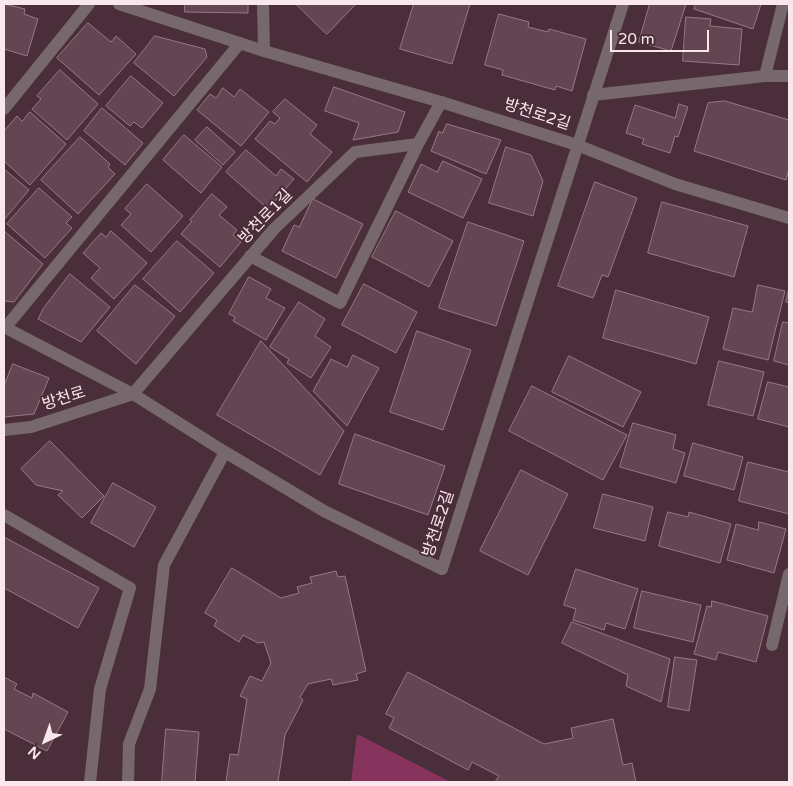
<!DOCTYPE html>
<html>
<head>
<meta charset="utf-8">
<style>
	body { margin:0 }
	#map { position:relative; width:793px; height:786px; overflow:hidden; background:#4a2e3a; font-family:"Varela Round",sans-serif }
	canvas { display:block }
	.frame { position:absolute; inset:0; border:5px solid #fae7ee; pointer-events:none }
	.north { position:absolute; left:20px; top:716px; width:50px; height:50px; -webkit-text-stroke:4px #4a2e3a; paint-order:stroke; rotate:222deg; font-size:14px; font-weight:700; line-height:20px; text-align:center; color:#fae7ee }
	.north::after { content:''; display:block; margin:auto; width:18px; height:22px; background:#fae7ee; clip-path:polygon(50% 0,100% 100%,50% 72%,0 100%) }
	.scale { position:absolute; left:610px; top:30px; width:99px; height:22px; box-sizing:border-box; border:2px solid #fae7ee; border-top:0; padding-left:6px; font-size:15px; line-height:18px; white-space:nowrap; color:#fae7ee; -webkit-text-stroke:4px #4a2e3a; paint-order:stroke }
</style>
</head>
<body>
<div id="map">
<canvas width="793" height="786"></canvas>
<div class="frame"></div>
<div class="north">N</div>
<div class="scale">20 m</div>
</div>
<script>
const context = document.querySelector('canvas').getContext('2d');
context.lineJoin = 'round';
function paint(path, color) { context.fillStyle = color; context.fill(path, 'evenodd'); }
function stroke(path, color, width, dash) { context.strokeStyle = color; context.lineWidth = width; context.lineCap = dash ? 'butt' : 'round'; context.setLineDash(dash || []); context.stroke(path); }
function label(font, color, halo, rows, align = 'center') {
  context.font = font + ' "Varela Round","Noto Sans KR",sans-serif'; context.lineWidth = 4; context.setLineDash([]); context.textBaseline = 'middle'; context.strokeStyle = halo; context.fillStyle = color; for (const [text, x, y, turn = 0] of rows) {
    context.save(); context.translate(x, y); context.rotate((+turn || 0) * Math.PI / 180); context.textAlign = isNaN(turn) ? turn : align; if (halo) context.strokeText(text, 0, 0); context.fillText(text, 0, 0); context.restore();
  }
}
paint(new Path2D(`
	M357,734L451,782H351Z`), '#86335d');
const building = new Path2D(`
	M4,4L25,9L24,14L38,19L27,56L4,49Z
	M185,4H248V13L185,12Z
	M296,4H356L327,34Z
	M414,4H470L452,64L400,49Z
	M650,4H686L671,51L639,42Z
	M696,4H761L753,29L694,9Z
	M499,14L529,22L528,27L548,32L549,29L586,39L572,91L556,86L555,90L502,75L503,70L485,65Z
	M686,17L711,19L710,26L742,29L739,65L683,61Z
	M88,23L111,42L116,36L136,54L99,95L57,58Z
	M155,36L205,49L207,57L174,96L134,63Z
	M60,70L98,104L67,140L32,109L41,99L37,96Z
	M131,76L163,103L142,128L134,122L130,126L106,106Z
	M334,87L405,112L398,132L353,140L359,123L325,111Z
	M223,88L234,97L240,89L269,112L241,146L197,110L210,94L216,98Z
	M285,99L317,125L310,134L332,152L307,182L255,139L270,121L275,124L280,118L273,112Z
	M725,101L789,120V169L786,180L694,151L708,103Z
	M679,104L688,107L678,137L675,136L670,153L642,144L644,139L626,133L635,105L675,118Z
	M102,108L143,143L125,165L84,131Z
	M30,112L66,144L30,185L4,161V131L17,116L22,121Z
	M447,124L501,140L486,174L431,151L439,131L442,133Z
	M207,127L235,152L223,165L195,140Z
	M184,135L222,167L201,193L163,160Z
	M80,137L110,164L108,167L115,174L78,214L41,180Z
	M506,147L531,155L543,181L533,216L489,203Z
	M246,150L276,176L281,169L294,179L268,209L226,172Z
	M443,161L482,179L463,218L408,192L421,164L437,172Z
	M4,169L29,190L4,220Z
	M595,182L637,198L608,277L602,275L593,298L558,286Z
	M147,184L183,216L151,252L121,225L131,214L125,209Z
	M39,188L72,217L66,223L72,228L45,258L7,224Z
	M212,194L227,207L219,215L237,230L233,235L241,242L220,267L181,234L192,221L190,220Z
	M313,199L363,224L336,278L282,251L294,225L299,227Z
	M662,202L748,226L734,277L648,253Z
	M396,211L453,241L429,287L372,257Z
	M468,222L524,241L496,326L439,308Z
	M4,231L43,264L14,302L4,301Z
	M111,231L147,263L114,299L91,278L100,268L83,253L101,233L106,237Z
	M177,241L214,273L180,312L143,279Z
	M70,274L110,307L81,342L38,319L43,309Z
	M249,277L271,289L266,298L285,308L266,340L233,321L235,317L229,314Z
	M364,284L417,312L396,353L342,325Z
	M135,285L175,316L136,364L97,331Z
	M758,285L785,291L768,360L723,349L733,308L752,312Z
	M789,288V303L786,302Z
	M616,290L709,317L696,364L603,338Z
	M299,302L325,319L315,336L331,347L311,378L287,363L289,359L270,347Z
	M783,322L789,323V365L774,361Z
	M417,331L471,350L443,430L390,412Z
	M261,341L344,431L320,475L217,415Z
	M353,355L379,368L347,426L313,391L331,359L347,367Z
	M569,356L641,392L623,427L552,392Z
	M719,361L764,372L753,416L708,405Z
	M13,364L49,378L34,414L4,417V386Z
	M768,382L789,387V427L758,419Z
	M532,386L627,435L603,480L509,431Z
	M633,423L676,435L673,449L685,453L676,483L620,467Z
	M355,434L445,466L428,515L339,484Z
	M50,441L104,496L82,518L58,495L63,491L36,485L21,469Z
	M693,443L743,457L734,490L684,476Z
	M748,462L789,472V514L739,501Z
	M521,470L568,494L528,575L480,551Z
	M113,483L156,507L134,547L91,523Z
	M603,494L653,507L645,541L594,528Z
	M668,512L688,517L689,512L731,524L720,563L659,546Z
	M759,522L786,529L774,573L727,560L736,524L758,530Z
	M4,537L99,588L78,628L4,588Z
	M232,568L281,598L299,593L297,587L312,583L310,577L336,571L338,577L345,576L366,671L356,674L358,680L333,685L331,679L308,684L300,697L303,700L285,735L278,782H226L230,754L238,755L247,699L240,696L250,676L262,681L271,663L264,642L258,643L243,635L239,642L214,626L217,620L205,613Z
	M576,569L638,589L625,629L606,623L604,630L573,620L576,609L564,605Z
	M642,591L701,605L693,642L634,628Z
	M712,601L768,616L756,662L718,652L716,660L694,654L707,606L711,607Z
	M572,622L670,659L661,702L626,686L628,675L562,643Z
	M675,657L697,660L689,711L668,707Z
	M408,672L544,744L573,738L571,728L613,719L623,765L632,763L636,782H495L499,776L472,762L468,770L389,728L394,718L386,714Z
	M4,677L17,684L14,689L32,698L33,693L68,712L47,751L4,729Z
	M166,729L199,732L195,782H162Z`);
paint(building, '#644653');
stroke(building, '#987885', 1);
stroke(new Path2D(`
	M263,4L264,51
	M765,76L783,4
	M593,95L765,76H789
	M4,109L89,4
	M250,256L340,303L418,144
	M5,328L240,43
	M133,394L274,229L355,152L418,144L441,102
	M772,645L789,574`), '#77686e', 12);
stroke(new Path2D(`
	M119,4L264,51L441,102L577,145L675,184L789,218
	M4,327L133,394L225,452L324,511L442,569L623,4
	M4,430L31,427L133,394
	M4,515L130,588L100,689L90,782
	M128,782L129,744L150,689L164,565L225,452`), '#77686e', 12);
label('16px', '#fae7ee', '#4a2e3a', [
	["방천로2길",537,115,18],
	["방천로1길",266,217,-46],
	["방천로",64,399,-18],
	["방천로2길",439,524,-72]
]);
</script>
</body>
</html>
